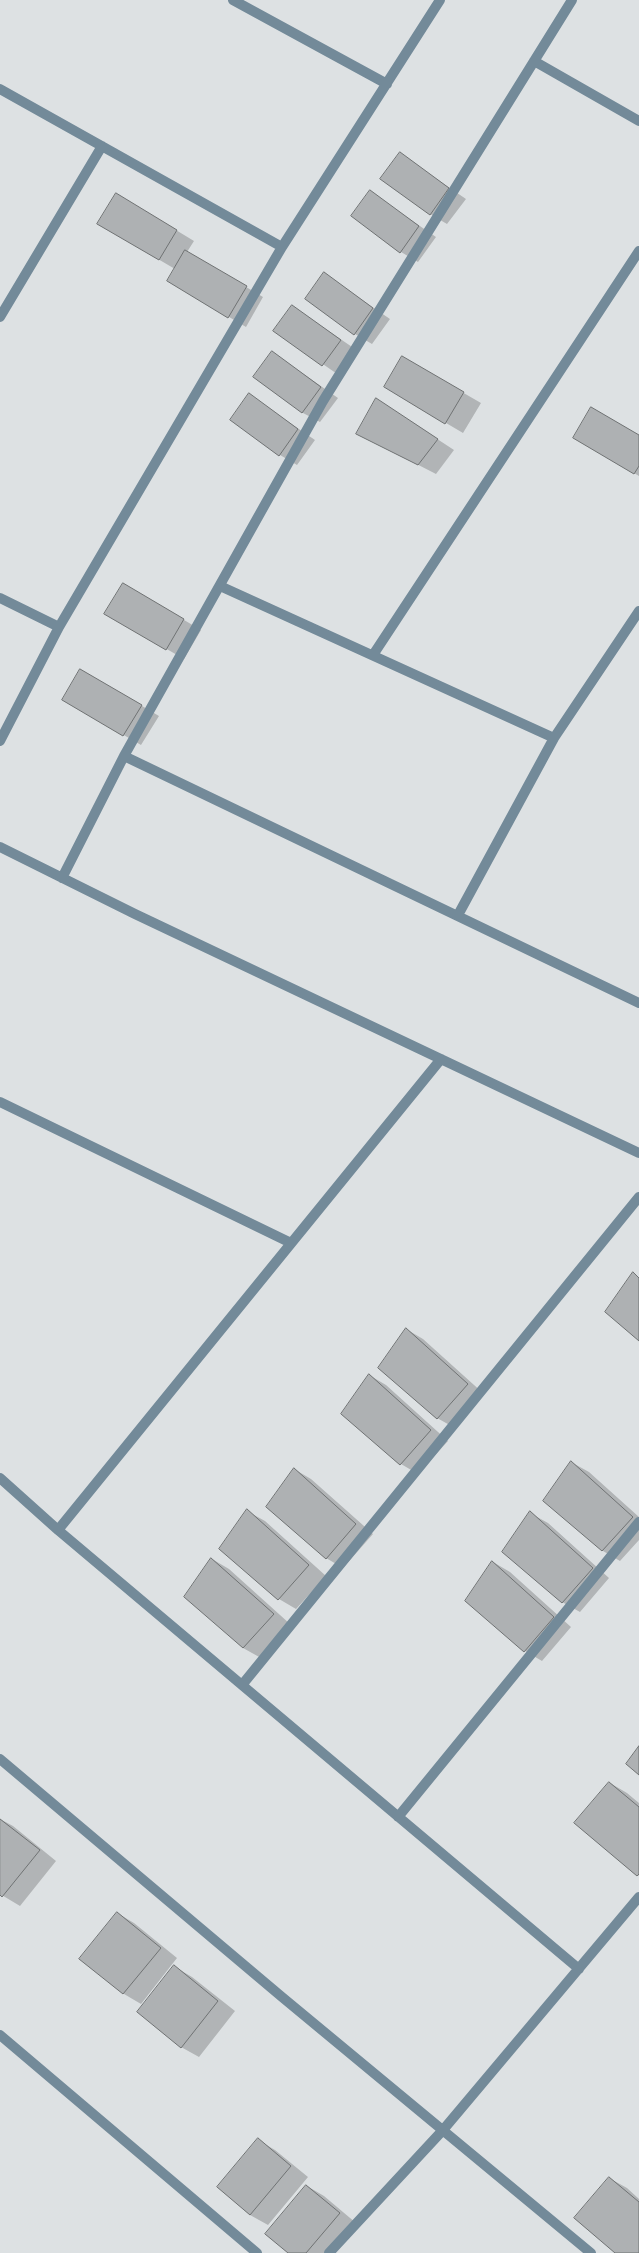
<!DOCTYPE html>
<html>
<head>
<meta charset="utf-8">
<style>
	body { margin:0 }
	canvas { display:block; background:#dde1e3 }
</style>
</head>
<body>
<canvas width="639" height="2253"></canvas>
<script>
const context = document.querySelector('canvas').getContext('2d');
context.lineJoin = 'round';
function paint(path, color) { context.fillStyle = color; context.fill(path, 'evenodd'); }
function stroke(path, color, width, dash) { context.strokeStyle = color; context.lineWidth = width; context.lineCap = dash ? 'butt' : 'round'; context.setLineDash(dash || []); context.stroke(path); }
paint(new Path2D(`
	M400,154L466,199L447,224L430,214Z
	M370,192L436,237L418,262L401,252Z
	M133,204L194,241L187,252L263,297L246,327L168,281L175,269L98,224Z
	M324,274L390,319L372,344L355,334Z
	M292,306L358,351L340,376L274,330Z
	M272,352L338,398L320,422L303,413L255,377Z
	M403,358L481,403L463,433L385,387Z
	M249,395L315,440L297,465L280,455Z
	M393,410L454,450L436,474L358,434Z
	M639,436V476L574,438Z
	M123,584L201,630L184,659L106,614Z
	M81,670L159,716L141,745L63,700Z
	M406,1329L423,1339L484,1394L455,1428L437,1418Z
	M369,1375L386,1385L448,1441L418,1474L401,1464Z
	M571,1462L589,1472L639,1517V1540L620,1561L603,1551L545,1501Z
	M294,1469L311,1479L373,1534L343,1568L326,1558Z
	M247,1511L265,1521L326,1576L296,1609L279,1599L221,1549Z
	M530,1513L548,1523L609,1578L580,1612L562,1602Z
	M212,1559L229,1569L290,1624L261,1658L243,1648Z
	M493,1562L510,1572L571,1627L542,1661L525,1651Z
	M610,1783L627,1793L639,1803V1876L576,1823Z
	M0,1819L13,1826L56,1861L20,1906L0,1894Z
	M117,1913L134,1923L177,1958L141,2004L124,1994L81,1958Z
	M175,1967L192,1977L235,2011L199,2057L181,2047Z
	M258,2140L275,2150L308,2177L268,2225L250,2215L218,2187Z
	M609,2178L627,2188L639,2199V2253H616Z
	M307,2186L324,2196L356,2223L331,2253H290Z`), '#0003');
const building = new Path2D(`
	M400,152L449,188L430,215L380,179Z
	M370,190L419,226L400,253L351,216Z
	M116,193L177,230L159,260L97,224Z
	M185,250L247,286L228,318L167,281Z
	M324,272L373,308L354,335L305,299Z
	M292,305L341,340L322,366L273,331Z
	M272,351L321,387L302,413L253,377Z
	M402,356L464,392L445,424L384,387Z
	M249,393L298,429L279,456L230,420Z
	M376,398L438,439L418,465L356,434Z
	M591,407L639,435V466L634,474L573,438Z
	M123,583L184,619L166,650L104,614Z
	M80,669L142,705L123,736L62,700Z
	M633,1272L639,1278V1341L605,1312Z
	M406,1328L468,1384L437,1419L378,1368Z
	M369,1374L431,1430L400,1465L341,1414Z
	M571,1461L633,1517L602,1551L543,1501Z
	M294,1468L356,1524L326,1559L266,1507Z
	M247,1509L309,1565L278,1600L219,1549Z
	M530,1511L593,1568L562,1603L502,1552Z
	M211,1558L274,1614L243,1648L184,1597Z
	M492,1561L554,1617L524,1652L465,1601Z
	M639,1746V1775L626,1764Z
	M609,1782L639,1807V1874L637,1876L574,1823Z
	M0,1819L40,1850L2,1897L0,1895Z
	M117,1912L161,1948L123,1994L79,1959Z
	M174,1965L218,2001L181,2048L137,2012Z
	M258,2138L291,2166L250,2215L217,2187Z
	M609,2177L639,2202V2253H615L574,2218Z
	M306,2185L340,2213L306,2253H288L265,2234Z`);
paint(building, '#aeb1b3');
stroke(building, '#6f7273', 1);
stroke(new Path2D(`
	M233,0L387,84
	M534,61L639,121
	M0,89L282,247L440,0
	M0,317L102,146
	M220,586L554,738L458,915
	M0,598L59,627
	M373,655L639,251
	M554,738L639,611
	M0,741L59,627L282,247
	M124,756L639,1003
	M0,847L135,914L639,1153
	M62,878L124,756L323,401L572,0
	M0,1102L291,1243
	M0,1478L58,1530L579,1969
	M58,1530L441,1059
	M242,1685L639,1197
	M0,1759L282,1997L591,2253
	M398,1817L639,1522
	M0,2035L257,2253
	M329,2253L443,2130L639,1897`), '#738a99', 10);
</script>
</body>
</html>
